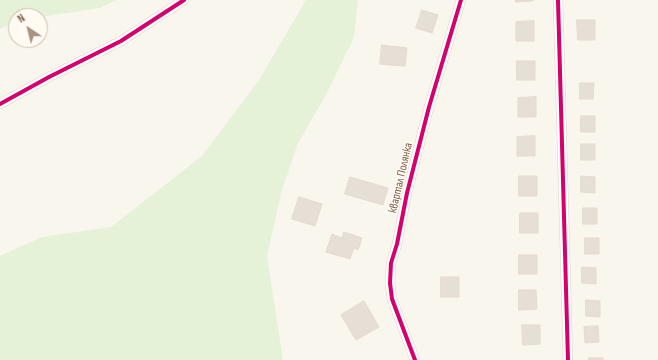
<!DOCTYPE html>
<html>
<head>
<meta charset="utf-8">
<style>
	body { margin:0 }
	#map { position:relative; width:658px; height:360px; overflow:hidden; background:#f9f6ee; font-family:"Sofia Sans Condensed",sans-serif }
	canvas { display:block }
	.north { position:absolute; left:8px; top:8px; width:40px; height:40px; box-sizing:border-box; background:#fffbf2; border:1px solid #cbbcae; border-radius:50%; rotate:325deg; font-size:11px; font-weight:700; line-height:16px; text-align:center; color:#7d5e49 }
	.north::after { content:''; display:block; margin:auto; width:14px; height:18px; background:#a89383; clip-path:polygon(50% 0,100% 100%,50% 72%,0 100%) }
</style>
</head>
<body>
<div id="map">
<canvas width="658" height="360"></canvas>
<div class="north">N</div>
</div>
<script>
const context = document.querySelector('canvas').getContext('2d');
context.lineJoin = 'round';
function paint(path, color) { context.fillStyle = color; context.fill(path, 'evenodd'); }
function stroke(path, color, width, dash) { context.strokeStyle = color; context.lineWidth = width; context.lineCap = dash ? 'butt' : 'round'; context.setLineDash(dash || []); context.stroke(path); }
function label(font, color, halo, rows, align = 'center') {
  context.font = font + ' "Sofia Sans Condensed",sans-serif'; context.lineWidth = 3; context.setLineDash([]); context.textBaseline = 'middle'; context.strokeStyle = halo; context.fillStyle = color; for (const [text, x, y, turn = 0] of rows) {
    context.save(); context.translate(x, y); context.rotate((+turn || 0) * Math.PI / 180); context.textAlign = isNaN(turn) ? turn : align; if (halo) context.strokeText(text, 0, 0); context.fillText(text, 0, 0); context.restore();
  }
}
paint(new Path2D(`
	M0,0H117L100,8L40,17V16H16V22L0,29Z
	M306,0H358L354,37L327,93L298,143L281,193L267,256L283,360H0V256L42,237L111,227L202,156L259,80Z`), '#e5f2d7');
const building = new Path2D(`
	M516,0H533V1L516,2Z
	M422,10L438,15L432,33L416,28Z
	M577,20H595V40H578Z
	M534,21V41H516V22Z
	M382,45L407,48L405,66L380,64Z
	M517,61H535V80H517Z
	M580,83H594L593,99H580Z
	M536,97V117H518V98Z
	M581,116H595V132H581Z
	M535,136V156H517V137Z
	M581,144H595V160H581Z
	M519,176H537V196H519Z
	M581,176L595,177V193L581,192Z
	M350,177L388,188L383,205L345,194Z
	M299,197L322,204L315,226L292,219Z
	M583,208H597V224H583Z
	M520,213H538V233H520Z
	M344,232L362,238L358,250L354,248L350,259L326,252L332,234L342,238Z
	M585,238H599V254H585Z
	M519,255H537V274H519Z
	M582,267L596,268V284L582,283Z
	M441,277H459V297H441Z
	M519,290H536L537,309L519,310Z
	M586,300L600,301V317L586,316Z
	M364,301L379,327L356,340L341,315Z
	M522,325H540V344L523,345Z
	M598,326L599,342L585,343L584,327Z
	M589,358H603V360H589Z`);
paint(building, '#e6dfd5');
stroke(building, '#e4d9cf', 1);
const minor = new Path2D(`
	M558,0L568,360
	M0,104L49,77L121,41L184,0
	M415,360L392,299L390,283L391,263L397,244L407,193L429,107L461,0`);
stroke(minor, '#dad3cc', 10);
stroke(minor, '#fefefc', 9);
stroke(new Path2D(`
	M558,0L568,360
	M0,104L49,77L121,41L184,0
	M415,360L392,299L390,283L391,263L397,244L407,193L429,107L461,0`), '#d6006c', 4);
label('12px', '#7d5e49', '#fffbf2', [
	["квартал Полянка",401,178,-77]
]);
</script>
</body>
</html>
